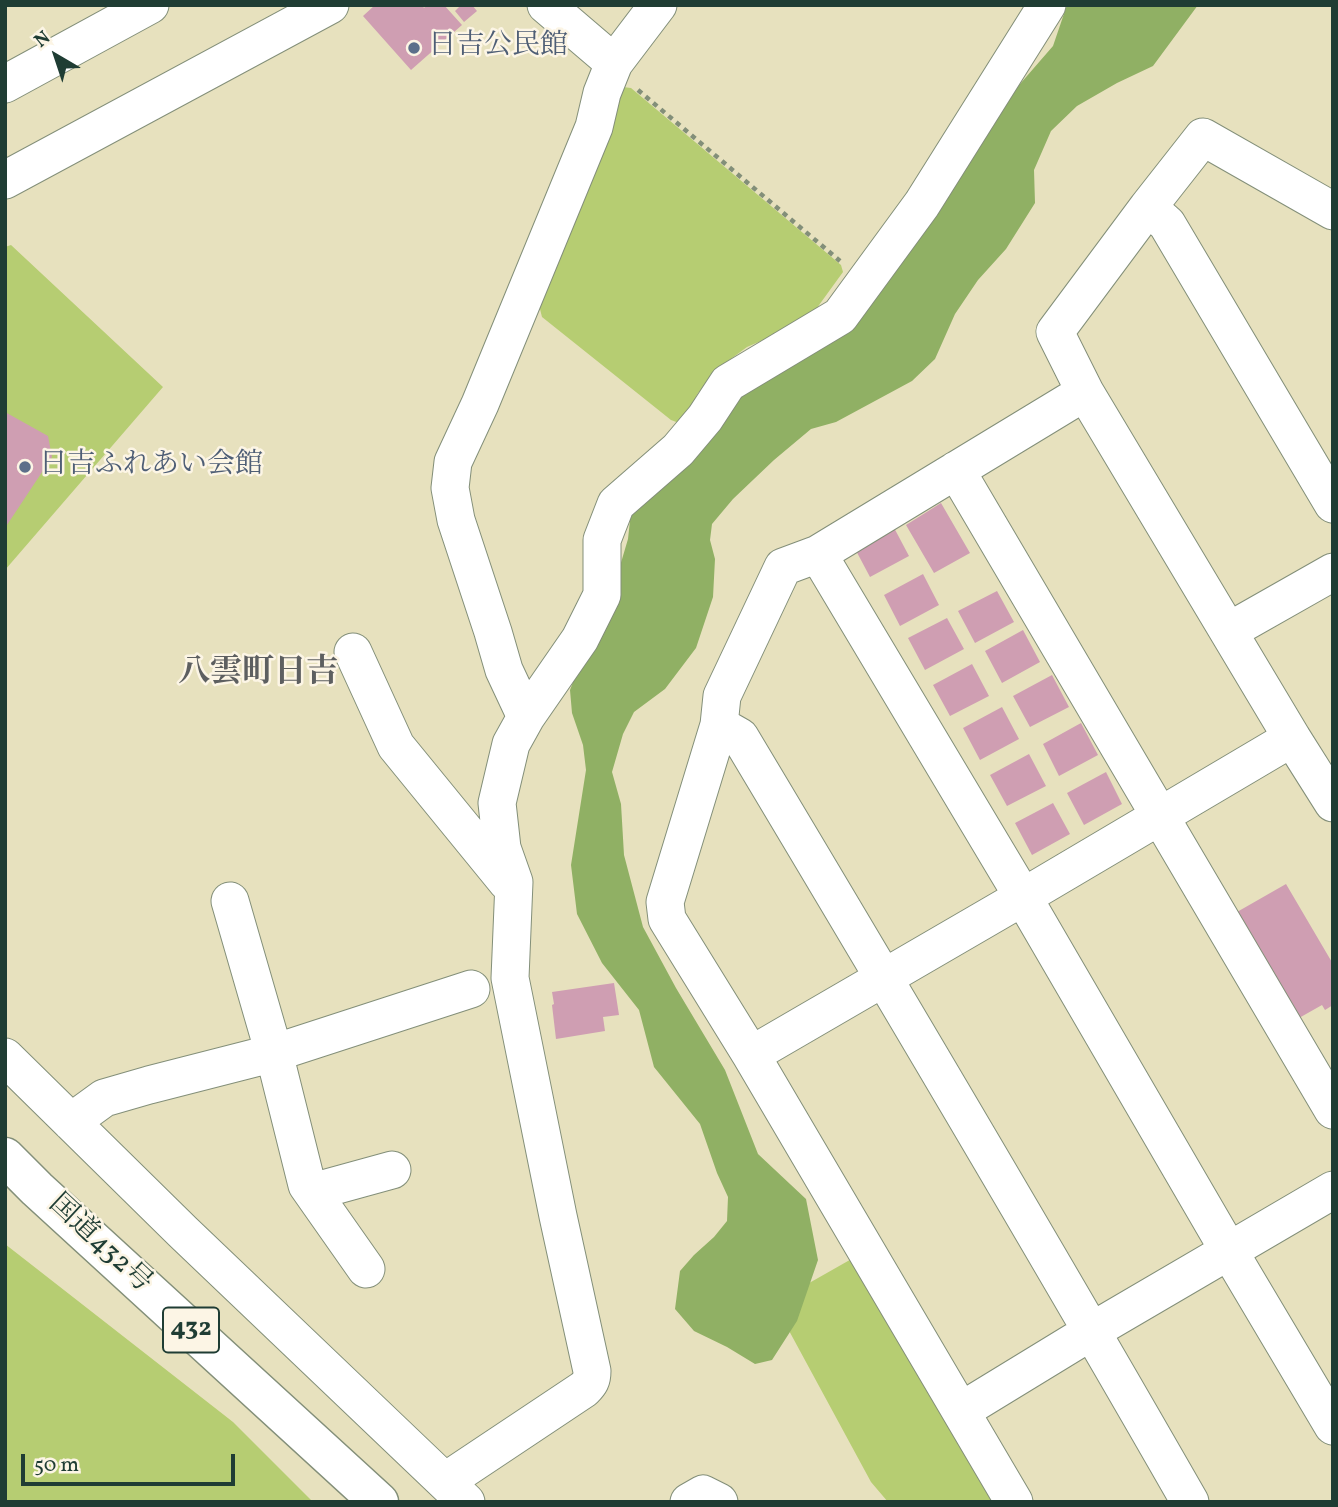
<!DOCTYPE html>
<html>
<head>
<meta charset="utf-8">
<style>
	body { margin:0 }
	#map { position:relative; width:1338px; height:1507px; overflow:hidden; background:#e7e1be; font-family:Vollkorn,serif }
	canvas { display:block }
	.frame { position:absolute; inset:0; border:7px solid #1f3d34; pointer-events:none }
	.north { position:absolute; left:21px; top:21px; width:70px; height:70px; -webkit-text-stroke:5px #fcf5e5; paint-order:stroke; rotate:321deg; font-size:19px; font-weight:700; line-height:28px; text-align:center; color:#1f3d34 }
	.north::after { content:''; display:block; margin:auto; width:24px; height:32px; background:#1f3d34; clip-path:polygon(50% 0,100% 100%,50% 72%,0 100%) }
	.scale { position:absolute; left:21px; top:1454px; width:214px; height:32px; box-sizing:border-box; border:4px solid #1f3d34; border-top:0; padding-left:9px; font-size:21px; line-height:24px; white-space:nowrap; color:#1f3d34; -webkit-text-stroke:5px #fcf5e5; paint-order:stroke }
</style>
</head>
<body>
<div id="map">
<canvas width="1338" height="1507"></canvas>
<div class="frame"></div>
<div class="north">N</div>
<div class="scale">50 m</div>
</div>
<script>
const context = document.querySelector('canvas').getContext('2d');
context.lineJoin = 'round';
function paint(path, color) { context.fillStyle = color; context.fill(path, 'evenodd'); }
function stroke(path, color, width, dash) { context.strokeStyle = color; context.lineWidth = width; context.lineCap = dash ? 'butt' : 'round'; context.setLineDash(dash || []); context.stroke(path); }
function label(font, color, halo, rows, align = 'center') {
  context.font = font + ' Vollkorn,"Noto Serif JP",serif'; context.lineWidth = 5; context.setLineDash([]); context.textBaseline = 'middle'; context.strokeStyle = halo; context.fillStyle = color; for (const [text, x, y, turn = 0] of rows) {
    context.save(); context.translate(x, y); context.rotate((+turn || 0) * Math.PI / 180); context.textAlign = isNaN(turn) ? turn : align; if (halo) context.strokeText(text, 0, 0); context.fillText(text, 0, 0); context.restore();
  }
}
paint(new Path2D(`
	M623,87L631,88L841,265L843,272L814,312L798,325L747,347L724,364L698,393L685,418L679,423L671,420L542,317L539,305Z
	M11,245L163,387L5,570V247Z
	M5,1244L233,1422L313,1502H5Z
	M855,1257L993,1502H888L871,1482L774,1303Z`), '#b6cd72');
paint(new Path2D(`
	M1067,5H1198L1153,66L1117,83L1077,106L1051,131L1034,170L1035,203L1006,249L978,280L955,314L935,359L912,381L836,422L811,429L774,460L733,499L712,524L710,540L715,559L713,597L696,648L665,689L634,712L623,734L612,772L621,804L624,855L643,927L676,988L725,1070L758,1154L806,1199L818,1260L797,1321L772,1360L755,1364L727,1347L694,1331L675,1309L680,1271L694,1255L714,1237L727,1221L728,1197L717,1173L700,1124L654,1067L639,1010L602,963L577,914L571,865L586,770L583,745L572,713L570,690L585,651L612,593L628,539L631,511L715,412L822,336L1007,99L1053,46Z`), '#90b064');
paint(new Path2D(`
	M375,5H422L424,8L427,5H444L462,25L411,70L363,16Z
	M461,5H472L477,11L464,22L455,11Z
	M5,412L48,436L52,457L5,528Z
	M941,503L970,553L934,573L906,525Z
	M892,524L909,556L870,577L853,545Z
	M923,574L939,605L900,626L884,595Z
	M997,591L1014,622L975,643L958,611Z
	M947,618L964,649L925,670L908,638Z
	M1023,630L1040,662L1002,683L985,651Z
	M972,664L989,696L950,716L933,685Z
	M1052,675L1069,707L1030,727L1013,696Z
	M1002,707L1019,739L980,760L963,728Z
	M1081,723L1098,755L1059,776L1043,744Z
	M1029,754L1046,786L1007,806L990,775Z
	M1106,772L1122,804L1084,825L1067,793Z
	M1053,803L1070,834L1032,855L1015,823Z
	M1286,884L1333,964V1005L1325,1010L1322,1005L1299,1018L1237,912Z
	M614,983L619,1015L603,1017L605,1031L556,1039L552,1005L554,1004L552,992Z`), '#cf9eb2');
const minor = new Path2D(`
	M546,5L614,63
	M5,84L150,5
	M5,180L330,5
	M1148,207L1167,224L1333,504
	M1333,211L1203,137L1148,207L1055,332L1085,392L1292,738L1333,803
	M956,470L1333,1110
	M818,554L1023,897L1229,1251L1333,1426
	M1229,631L1333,572
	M353,652L396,746L507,882
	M526,717L504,670L493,632L456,520L450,488L453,462L480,404L594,127L602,93L614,63L658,5
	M719,725L740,737C892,991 1043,1245 1190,1502
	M230,901L274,1053L307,1185L366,1269
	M751,1055L1023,897L1292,738
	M5,1057L183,1232L466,1502
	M71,1122L104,1098L149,1085L274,1053L471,989
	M312,1192L392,1170
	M961,1411L1092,1331L1333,1190
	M446,1481L584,1389C590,1383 592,1380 592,1371L558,1216L510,978L514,882L502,848L497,803L511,744L526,717L580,639L602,595V540L616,504L678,450L705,418L728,383L840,316L922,204L1047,5
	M689,1502L703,1494L719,1502
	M1014,1502L751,1055L667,919L665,902L719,725L722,696L783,567L818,554L1085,392`);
const highway = new Path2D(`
	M5,1157L37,1189L379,1502`);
stroke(minor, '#838f79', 39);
stroke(highway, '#838f79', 41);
stroke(new Path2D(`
	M638,90L840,261`), '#838f79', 4.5, [5, 5]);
stroke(minor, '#fff', 37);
stroke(highway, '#fff', 38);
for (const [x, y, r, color] of [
	[414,48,7,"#5c6f8a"],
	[25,467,7,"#5c6f8a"]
]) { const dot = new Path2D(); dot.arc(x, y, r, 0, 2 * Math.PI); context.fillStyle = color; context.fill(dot); stroke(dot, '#fcf5e5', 2.5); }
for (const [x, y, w] of [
	[191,1330,56]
]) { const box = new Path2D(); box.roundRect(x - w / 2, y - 22.5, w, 45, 5); context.fillStyle = '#fcf5e5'; context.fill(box); stroke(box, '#1f3d34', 2); }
label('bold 26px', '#1f3d34', null, [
	["432",191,1330]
]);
label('28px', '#4e5e75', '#fcf5e5', [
	["日吉公民館",428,48],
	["日吉ふれあい会館",39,467]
], 'left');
label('28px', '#1f3d34', '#fcf5e5', [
	["国道432号",99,1245,43]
]);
label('bold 32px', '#5d5f60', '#fcf5e5', [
	["八雲町日吉",258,675]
]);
</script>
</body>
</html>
